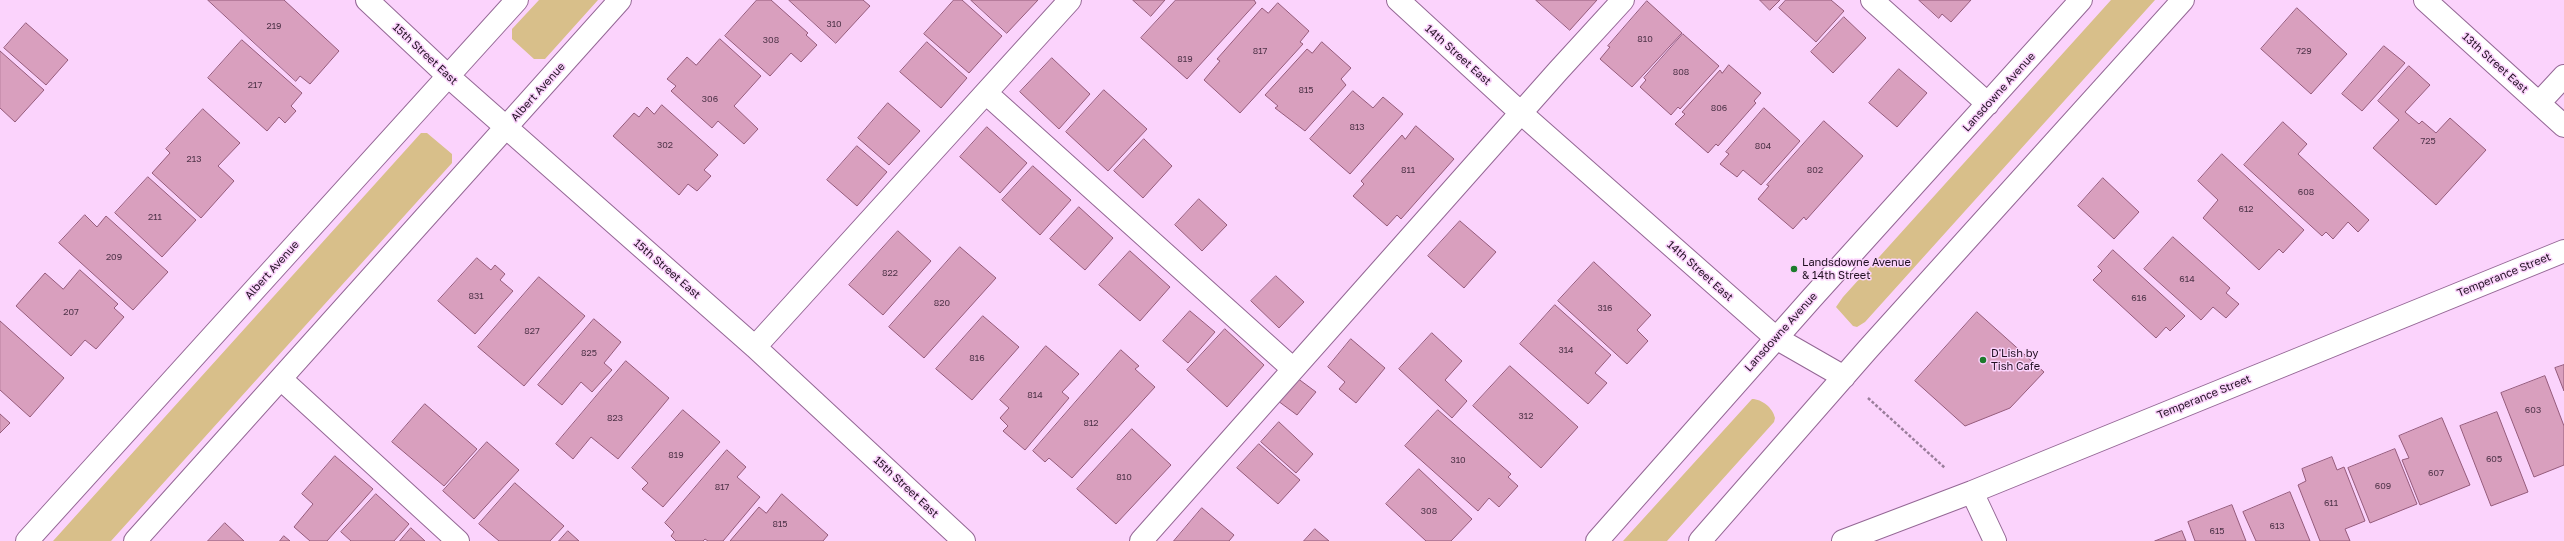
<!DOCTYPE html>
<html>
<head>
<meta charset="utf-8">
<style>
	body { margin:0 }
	canvas { display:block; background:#fbd3fc }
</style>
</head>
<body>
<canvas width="2564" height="541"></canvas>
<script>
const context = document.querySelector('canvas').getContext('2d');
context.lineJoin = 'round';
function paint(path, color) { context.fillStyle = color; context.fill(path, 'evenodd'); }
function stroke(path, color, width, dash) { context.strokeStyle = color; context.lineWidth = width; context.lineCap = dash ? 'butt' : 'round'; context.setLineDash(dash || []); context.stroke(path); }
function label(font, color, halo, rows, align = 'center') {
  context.font = font + ' "Golos Text",sans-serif'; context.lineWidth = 3; context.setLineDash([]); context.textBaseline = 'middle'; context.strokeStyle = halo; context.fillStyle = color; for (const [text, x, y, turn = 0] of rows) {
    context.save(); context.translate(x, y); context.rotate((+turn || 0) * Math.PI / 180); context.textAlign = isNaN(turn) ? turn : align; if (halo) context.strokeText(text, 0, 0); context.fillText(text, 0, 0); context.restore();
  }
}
paint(new Path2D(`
	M539,0H598L545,59H534L512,39V29Z
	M2111,0H2155L1865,322L1857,327L1853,326L1836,307L1843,297Z
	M421,133H427L452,154V163L111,541H53Z
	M1752,399C1762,399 1773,408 1775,418L1774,422L1667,541H1623Z`), '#d8bf8a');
const building = new Path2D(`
	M208,0H284L339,51L310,84L300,76L296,81Z
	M757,0H771L808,33L806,35L817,45L801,62L791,53L770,76L725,36Z
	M789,0H863L870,6L836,43Z
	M954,0H962L1002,36L969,73L924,34Z
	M971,0H1038L1007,33Z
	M1133,0H1165L1151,16Z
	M1176,0H1254L1256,3L1187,79L1141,38Z
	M1536,0H1597L1570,30Z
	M1760,0H1780L1770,10Z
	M1786,0H1831L1844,11L1816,42L1779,8Z
	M1919,0H1971L1951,22L1942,14L1939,18Z
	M1647,1L1682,33L1632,87L1600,59L1610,47L1608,46Z
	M1278,3L1309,31L1300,42L1303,44L1240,113L1204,80L1220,61L1217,59L1262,8L1268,13Z
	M2297,8L2347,54L2311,94L2261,49Z
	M1844,17L1866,38L1833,73L1811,52Z
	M26,23L68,60L46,85L4,48Z
	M1683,34L1719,66L1680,109L1678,107L1671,115L1640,87L1646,80L1644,78Z
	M720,39L761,76L734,106L758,129L744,144L718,121L712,128L671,91L676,86L667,79L687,57L696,65Z
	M242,40L302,93L291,106L296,111L285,123L279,117L267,131L208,78Z
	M927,42L967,78L941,108L900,72Z
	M1322,42L1351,68L1341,79L1346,85L1305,131L1275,108L1278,106L1265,95L1307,49L1312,53Z
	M2384,46L2405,63L2362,111L2342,94Z
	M0,51L44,90L15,122L0,108Z
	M1052,58L1090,94L1059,129L1020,92Z
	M1729,65L1761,93L1754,101L1756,103L1718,146L1716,144L1708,153L1675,124L1685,114L1682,112L1720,70L1722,73Z
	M2409,66L2430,85L2405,112L2419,124L2422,121L2436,133L2450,118L2486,150L2436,205L2373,148L2399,120L2378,101Z
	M1899,69L1927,93L1897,127L1869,103Z
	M1104,90L1147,129L1108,171L1066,132Z
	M1353,91L1373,108L1383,97L1403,114L1350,174L1310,139Z
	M888,103L920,131L889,165L858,138Z
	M662,105L718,155L704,170L711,176L697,191L688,184L679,195L613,136L634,113L639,117L647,107L654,114Z
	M1764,108L1800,141L1761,185L1743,170L1737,177L1720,164L1729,154L1726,152Z
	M203,109L240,143L218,166L234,181L201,218L152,173L170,153L166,149Z
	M1824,121L1863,156L1806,220L1804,217L1793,229L1758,199L1769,186L1767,185Z
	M2283,122L2307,144L2298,154L2369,220L2358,232L2348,222L2333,239L2326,232L2322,236L2244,165Z
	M1416,126L1454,159L1401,219L1397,215L1387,226L1353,196L1364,184L1361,181L1402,135L1405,139Z
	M987,127L1027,163L1000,193L960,157Z
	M1144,139L1172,166L1143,198L1114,171Z
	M857,146L887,172L857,206L827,180Z
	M2222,154L2304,230L2283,253L2279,249L2259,270L2203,218L2218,200L2198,181Z
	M1033,166L1071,200L1040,235L1002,200Z
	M148,177L196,220L162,257L115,213Z
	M2103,178L2139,212L2114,239L2078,206Z
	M1199,199L1227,225L1202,251L1175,225Z
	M1079,207L1113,238L1085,270L1050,239Z
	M85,215L97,227L106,216L168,272L133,310L59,243Z
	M1460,221L1496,252L1464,288L1428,256Z
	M898,231L931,261L883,315L849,285Z
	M2173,237L2230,288L2226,293L2239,304L2226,318L2213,307L2201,320L2144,269Z
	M960,247L996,278L924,358L889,327Z
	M2113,250L2185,316L2170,331L2166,327L2156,338L2093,280L2102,271L2098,267Z
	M1130,251L1170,287L1140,321L1099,285Z
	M477,258L491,270L495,265L505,274L500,280L513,291L475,334L438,301Z
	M1594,262L1651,315L1637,330L1648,341L1627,364L1558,301Z
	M80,270L118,304L114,308L124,317L96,349L85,340L71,356L16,306L45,273L63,289Z
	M1276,276L1304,302L1279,328L1251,301Z
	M539,277L585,316L524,386L478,347Z
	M1555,305L1611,355L1595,373L1607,383L1588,404L1520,344Z
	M1190,311L1215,332L1188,363L1163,341Z
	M1977,312L2044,372L2010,408L1965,426L1915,381Z
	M983,316L1019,347L972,400L936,369Z
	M594,319L621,342L604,363L612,370L592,392L581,382L562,405L538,385Z
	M0,321L64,378L30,417L0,390Z
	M1225,329L1264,365L1227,407L1187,370Z
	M1432,333L1462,361L1445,380L1467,401L1452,418L1399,369Z
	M1351,339L1385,368L1356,403L1339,389L1345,382L1328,367Z
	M1046,346L1079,374L1062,392L1069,398L1025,450L1003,431L1008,426L1000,418L1009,408L1000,400Z
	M1121,350L1139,366L1135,369L1155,387L1072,478L1049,458L1045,462L1033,451Z
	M626,361L669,398L618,459L591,437L573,459L556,444Z
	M2564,365V391L2555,368Z
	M1510,366L1578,427L1541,468L1473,406Z
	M1293,375L1316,392L1297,415L1274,398Z
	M2545,376L2564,426V465L2534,477L2501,393Z
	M425,404L477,449L444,486L392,442Z
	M683,410L720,442L663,507L642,489L648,483L632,468Z
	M1438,410L1511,474L1508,477L1518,486L1499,507L1489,498L1478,511L1405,446Z
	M2497,412L2528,492L2491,506L2460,426Z
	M0,414L10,423L0,433Z
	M2442,418L2470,485L2420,505L2402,460L2409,458L2399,436Z
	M1279,422L1313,454L1296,473L1261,442Z
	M1132,429L1171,465L1116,524L1077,489Z
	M487,442L519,470L474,519L443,491Z
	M1259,444L1300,480L1278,504L1237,468Z
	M2395,449L2417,504L2370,523L2348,468Z
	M727,450L746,467L737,477L760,497L723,541H708L705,539L703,541H676L671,536L674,532L665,523Z
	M335,456L373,489L327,541H310L294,527L313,504L302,494Z
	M2332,457L2337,470L2344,467L2365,521L2345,529L2350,541H2320L2298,485L2306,481L2302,469Z
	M1419,469L1472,519L1451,541H1426L1386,504Z
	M515,483L564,526L550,541H499L479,524Z
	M2290,492L2310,541H2256L2243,512Z
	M376,494L409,524L394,541H351L341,532Z
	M782,494L828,535L823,541H730L759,507L766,513Z
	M2232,505L2246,541H2195L2188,522Z
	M1202,508L1234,535L1229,541H1174Z
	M225,523L244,541H208Z
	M411,528L425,541H400Z
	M1315,529L1329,541H1304Z
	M568,531L579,541H559Z
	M2182,531L2186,541H2155Z
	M284,536L290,541H280Z`);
paint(building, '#d99fbe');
stroke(building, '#955b7b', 1);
const minor = new Path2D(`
	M367,0L448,76L755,347L964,541
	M1398,0L1521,113L1776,338L1844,377
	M1872,0L1988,104
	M2425,0L2564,126
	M986,93L1293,369
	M2539,103L2564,76
	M755,347L1070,0
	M281,379L458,541
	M1972,492L1995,541
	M27,541L517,0
	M135,541L620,0
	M1141,541L1558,71L1623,0
	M1597,541L1811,299L2081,0
	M1700,541L1868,349L2183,0
	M1843,541L1972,492L2564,251`);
stroke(minor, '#946795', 24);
stroke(new Path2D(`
	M1868,398L1945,468`), '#9a7d9b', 2.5, [3, 2]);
stroke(minor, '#fff', 22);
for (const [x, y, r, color] of [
	[1794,269,4,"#1c7b2c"],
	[1983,360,4,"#1c7b2c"]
]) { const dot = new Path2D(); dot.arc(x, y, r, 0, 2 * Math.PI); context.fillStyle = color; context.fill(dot); stroke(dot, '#fbd3fc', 1.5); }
label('9px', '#4f3449', null, [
	["310",834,24],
	["219",274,26],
	["810",1645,39],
	["308",771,40],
	["817",1260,51],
	["729",2304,51],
	["819",1185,59],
	["808",1681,72],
	["217",255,85],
	["815",1306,90],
	["306",710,99],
	["806",1719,108],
	["813",1357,127],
	["725",2428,141],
	["302",665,145],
	["804",1763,146],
	["213",194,159],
	["811",1408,170],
	["802",1815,170],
	["608",2306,192],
	["612",2246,209],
	["211",155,217],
	["209",114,257],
	["822",890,273],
	["614",2187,279],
	["831",476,296],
	["616",2139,298],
	["820",942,303],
	["316",1605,308],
	["207",71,312],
	["827",532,331],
	["314",1566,350],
	["825",589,353],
	["816",977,358],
	["814",1035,395],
	["603",2533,410],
	["312",1526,416],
	["823",615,418],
	["812",1091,423],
	["819",676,455],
	["605",2494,459],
	["310",1458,460],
	["607",2436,473],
	["810",1124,477],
	["609",2383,486],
	["817",722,487],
	["611",2331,503],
	["308",1429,511],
	["815",780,524],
	["613",2277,526],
	["615",2217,531]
]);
label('11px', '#211022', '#fbd3fc', [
	["15th Street East",425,54,43],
	["14th Street East",1458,55,42],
	["13th Street East",2495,63,42],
	["Albert Avenue",538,92,-48],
	["Lansdowne Avenue",1999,92,-48],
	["15th Street East",667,269,41],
	["Albert Avenue",272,270,-48],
	["14th Street East",1700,271,42],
	["Temperance Street",2504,275,-22],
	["Lansdowne Avenue",1781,332,-48],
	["Temperance Street",2204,397,-22],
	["15th Street East",906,487,43]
]);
label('11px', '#211022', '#fbd3fc', [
	["Landsdowne Avenue",1802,263],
	["& 14th Street",1802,276],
	["D'Lish by",1991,354],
	["Tish Cafe",1991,367]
], 'left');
</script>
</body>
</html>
